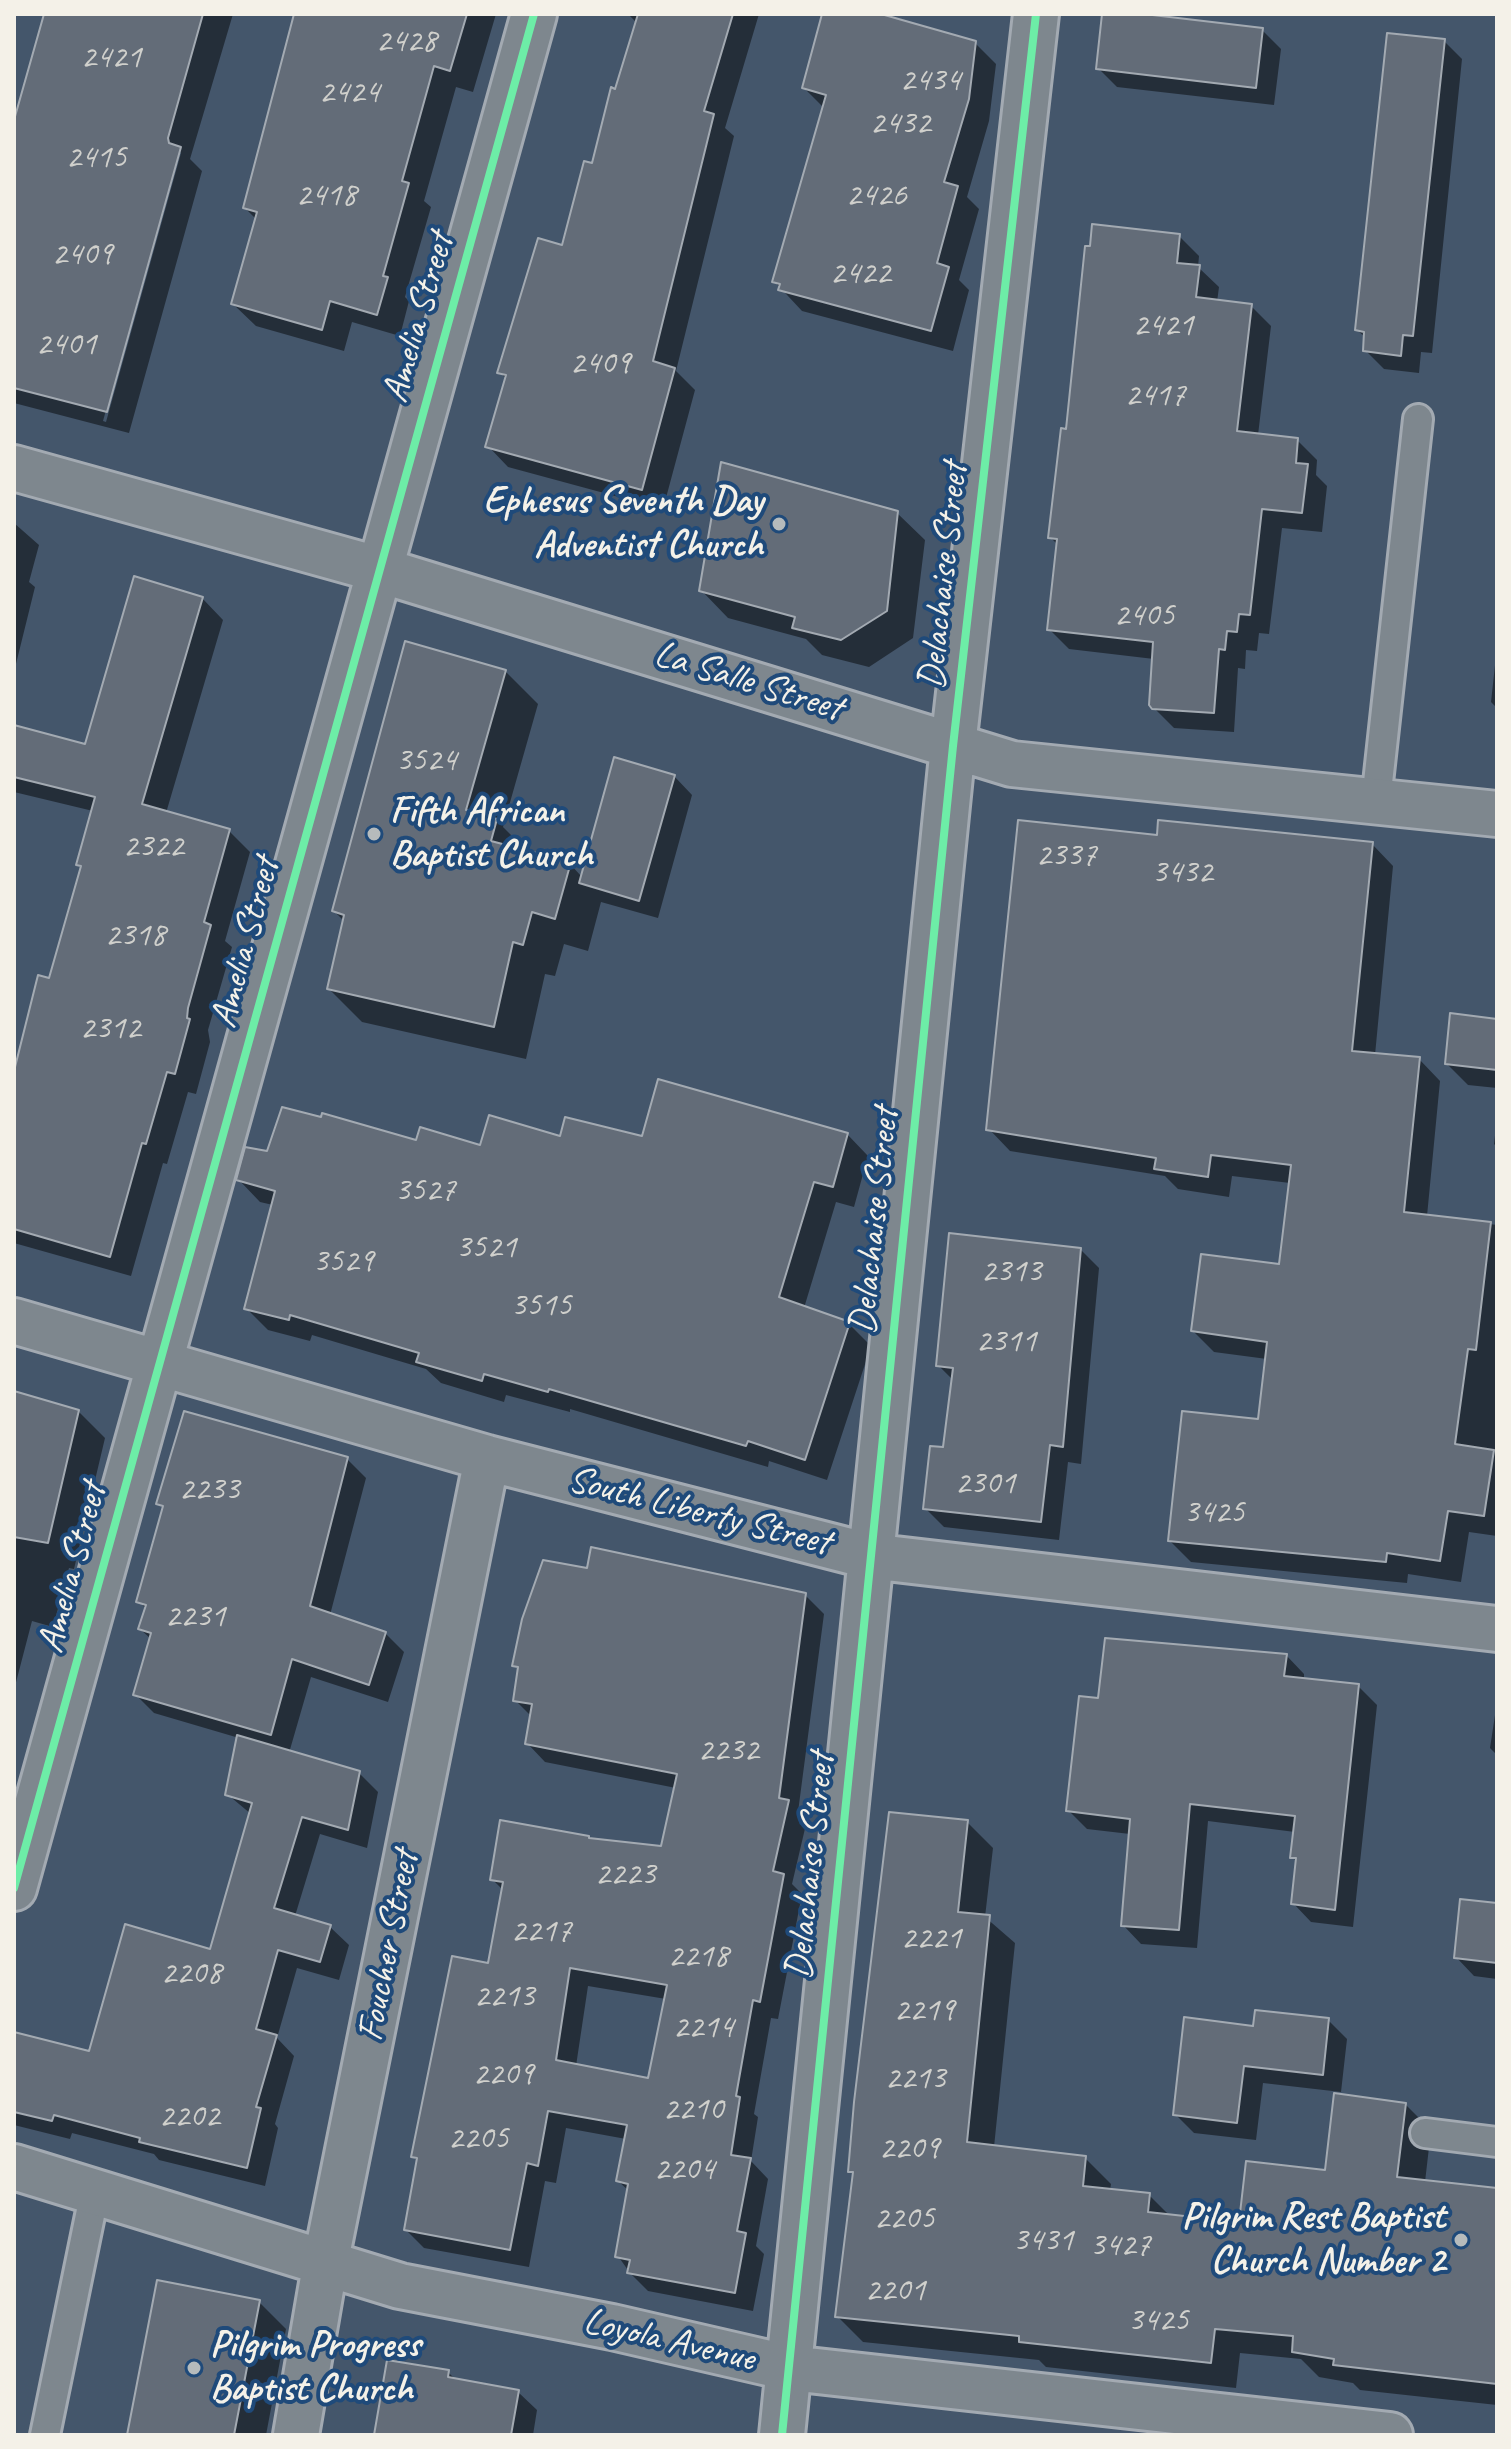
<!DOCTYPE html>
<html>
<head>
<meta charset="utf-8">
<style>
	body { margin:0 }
	#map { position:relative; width:1511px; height:2449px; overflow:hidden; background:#44566b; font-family:Caveat,sans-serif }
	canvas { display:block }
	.frame { position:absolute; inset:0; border:16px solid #f4f1e8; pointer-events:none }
</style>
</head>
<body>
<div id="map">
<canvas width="1511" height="2449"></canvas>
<div class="frame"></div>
</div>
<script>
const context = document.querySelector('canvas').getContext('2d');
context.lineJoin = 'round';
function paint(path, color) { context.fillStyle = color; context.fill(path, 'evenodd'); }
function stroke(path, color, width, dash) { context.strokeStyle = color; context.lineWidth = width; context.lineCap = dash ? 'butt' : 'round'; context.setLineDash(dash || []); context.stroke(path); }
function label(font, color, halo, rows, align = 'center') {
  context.font = font + ' Caveat,sans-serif'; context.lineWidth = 8; context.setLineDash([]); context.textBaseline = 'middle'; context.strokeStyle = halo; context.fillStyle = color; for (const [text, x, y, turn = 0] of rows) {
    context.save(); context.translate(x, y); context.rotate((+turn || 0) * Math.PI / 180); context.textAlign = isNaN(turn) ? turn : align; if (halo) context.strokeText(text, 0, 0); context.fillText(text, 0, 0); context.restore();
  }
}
paint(new Path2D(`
	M48,14H233L190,159L202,171L129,433L14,403V129ZM178,150L181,153L106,422L103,421Z
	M295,14H496L473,92L456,87L424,201L431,207L405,297L409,301L400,336L352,322L344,351L256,326L233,304L257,220L245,208Z
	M628,14H759L725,128L734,136L676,371L695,390L663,509L508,467L488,446L506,379L500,372L564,247L593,165L637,23Z
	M824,14H874L975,43L996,64L989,121L967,197L979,209L959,280L969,290L953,351L802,311L774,281L824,108L804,88Z
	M1104,14L1262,30L1281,49L1274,105L1117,87L1098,68Z
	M1444,41L1462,59L1432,353L1421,352L1419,373L1384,369L1365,350L1366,338L1357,330Z
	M1179,236L1199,256L1198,267L1219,287L1217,302L1251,306L1271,326L1258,435L1297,440L1317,460L1316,475L1327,486L1322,532L1282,528L1269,634L1259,633L1257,651L1246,650L1245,669L1238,668L1234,732L1174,728L1154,708V659L1069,649L1049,629L1059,546L1051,538L1068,431Z
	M897,513L925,540L913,638L869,667L822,655L806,639L728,618L701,590Z
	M14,523L39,545L29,582L35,587L14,672Z
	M202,598L223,620L166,813L229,831L250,852L225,941L232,947L208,1030L210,1042L196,1094L188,1092L167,1164L163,1163L131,1276L14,1243V1074L50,980L82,868L78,864L93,811L14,792V727L86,746Z
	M1497,647V708L1491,702Z
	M505,671L538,704L503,827L529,853L570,864L582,877L674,776L692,795L658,918L601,902L588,951L564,944L555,976L545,974L526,1059L362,1022L329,989L344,921L334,911Z
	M1159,837L1372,844L1393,866L1375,1055L1419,1059L1440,1081L1427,1216L1497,1225V1536L1469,1532L1461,1582L1408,1574L1407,1583L1191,1562L1170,1541L1260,1421L1267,1359L1214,1352L1193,1331L1280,1267L1290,1183L1232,1176L1229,1197L1178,1189L1165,1176L1010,1151L989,1129Z
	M1497,1021V1088L1468,1085L1447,1064Z
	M1497,1119V1147L1494,1144Z
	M847,1134L868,1156L854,1207L836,1202L804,1308L849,1324L871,1346L827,1480L769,1461L768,1467L570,1409V1412L506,1395L504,1402L441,1383L426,1369L312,1335L310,1341L268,1330L246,1308L273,1205L260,1202L239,1180L269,1153L417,1143L481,1148L562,1138Z
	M1080,1249L1099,1268L1081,1464L1068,1462L1059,1540L944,1527L925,1508L944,1450L953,1380L938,1365Z
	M14,1393L78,1411L105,1438L74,1569L69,1568L53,1627L32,1621L14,1690Z
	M347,1459L366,1478L330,1615L385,1633L404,1652L388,1702L311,1677L289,1753L359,1773L378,1792L367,1848L320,1834L295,1916L330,1927L349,1945L339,1980L297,1968L277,2038L294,2056L275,2124L278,2128L265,2186L159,2160L154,2154L72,2133L70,2139L14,2125V2034L90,2053L211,1951L251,1814L227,1794L239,1738L154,1713L135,1694L151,1639L140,1629L146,1609L139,1601L165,1510L159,1504Z
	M588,1571L805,1595L824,1614L798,1812L807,1820L792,1884L802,1894L778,2019L771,2018L754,2114L758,2117L751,2161L768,2179L756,2246L764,2254L753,2311L648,2291L630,2273L618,2256L629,2191L618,2181L626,2139L566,2128L556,2183L545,2181L529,2267L424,2248L406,2230L418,2162L413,2156L490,1965L504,1891L492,1879L591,1841L662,1849L676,1788L545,1762L527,1743L532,1717L515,1700L520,1671L515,1665ZM588,1986L666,1999L650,2081L576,2066Z
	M1286,1655L1304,1674V1680L1358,1686L1377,1705L1353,1927L1311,1922L1293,1903L1297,1862L1292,1857L1295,1832L1208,1821L1197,1948L1141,1944L1123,1925L1130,1834L1087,1829L1068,1810L1100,1700Z
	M1497,1702V1755L1490,1748Z
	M967,1822L993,1848L985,1917L1015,1943L994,2147L1085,2158L1111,2184L1110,2191L1149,2195L1171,2217L1240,2225L1327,2172L1405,2104L1431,2130L1425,2182L1497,2190V2405L1360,2390L1353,2383L1319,2377L1301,2359L1240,2353L1236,2388L1046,2367L1039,2360L863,2342L837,2316L855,2176L850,2171Z
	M1497,1905V1979L1474,1976L1456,1957Z
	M1328,2020L1347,2039L1341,2092L1263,2083L1256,2140L1194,2133L1175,2114L1255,2028Z
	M259,2302L286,2329L266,2435H136Z
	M448,2372L457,2381L518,2392L537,2410L533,2435H377Z`), '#0007');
const building = new Path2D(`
	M44,14H203L168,138L169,143L181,147L107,412L14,388V120Z
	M294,14H467L450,71L434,66L402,181L409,183L383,276L388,277L377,315L330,301L322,330L231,304L257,212L243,208Z
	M638,14H733L704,111L714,114L653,361L675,368L642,490L485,447L506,375L497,373L538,238L562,245L584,161L592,163L611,87L615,89Z
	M822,14H881L976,41L969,99L944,182L958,186L937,263L949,267L931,331L778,290L780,284L772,282L826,95L802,88Z
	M1102,14H1144L1263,28L1256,88L1096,69Z
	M1387,33L1445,39L1413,336L1403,335L1401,356L1363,351L1364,332L1355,330Z
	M1092,224L1180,234L1177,263L1200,265L1196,297L1252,304L1237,431L1298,438L1296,463L1308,464L1302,513L1262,509L1250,615L1239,614L1237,632L1227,631L1225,650L1219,649L1214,713L1152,709L1149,705L1153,642L1047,630L1057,539L1048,538L1061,428L1066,429L1085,246H1090Z
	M721,462L898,511L887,611L841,640L792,628L795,617L699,591Z
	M134,576L203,597L142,804L230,829L204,922L211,925L188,1008L187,1018L190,1019L175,1074L167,1072L146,1144L142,1143L110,1257L14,1229V1071L38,975L49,978L81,866L76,865L95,797L14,777V725L85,744Z
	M405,641L506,670L466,810L497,819L491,841L571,862L555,919L532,912L523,945L513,942L494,1027L327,989L344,915L332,911Z
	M614,757L675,775L639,901L579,883Z
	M1018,820L1157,835L1158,820L1373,842L1352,1051L1420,1057L1404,1212L1491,1222L1476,1350L1468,1349L1455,1444L1494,1450L1484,1516L1448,1511L1440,1561L1387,1553L1386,1562L1168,1541L1182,1411L1258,1419L1267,1342L1191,1331L1201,1254L1279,1264L1291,1165L1211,1155L1208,1177L1154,1169L1156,1158L986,1130Z
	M1450,1013L1497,1019V1070L1445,1064Z
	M658,1079L848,1133L833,1187L814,1182L779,1297L850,1322L805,1460L748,1441L746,1446L549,1389L548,1392L484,1374L482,1381L416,1362L419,1353L290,1315L289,1320L244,1309L275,1191L236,1180L245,1147L267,1151L282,1107L321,1117L322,1113L416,1140L420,1127L480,1145L489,1115L560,1136L565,1117L642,1136Z
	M949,1233L1081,1248L1063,1447L1050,1445L1041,1522L923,1509L930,1446L943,1447L953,1368L936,1366Z
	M14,1391L79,1410L48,1543L14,1537Z
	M184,1411L348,1457L310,1606L386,1632L369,1685L292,1659L271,1735L133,1695L151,1633L138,1629L146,1605L136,1602L163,1506L156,1504Z
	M591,1547L806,1593L779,1798L789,1800L773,1871L784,1874L760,2002L753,2000L736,2096L740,2097L731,2155L751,2158L737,2231L746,2233L735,2293L627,2273L630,2260L615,2257L628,2184L616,2181L627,2125L548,2111L538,2166L527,2163L510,2250L404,2230L417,2158L411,2157L452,1956L488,1963L503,1882L490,1880L500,1820L589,1836V1838L661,1846L677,1774L525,1744L532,1704L513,1701L518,1667L512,1666L522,1619L543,1560L587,1568ZM570,1968L667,1985L648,2078L556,2060Z
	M1105,1638L1287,1654L1284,1676L1359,1684L1335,1910L1291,1904L1296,1858H1290L1295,1816L1190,1804L1179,1930L1121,1926L1130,1819L1066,1811L1079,1696L1098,1698Z
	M237,1735L360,1771L348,1830L302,1817L274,1908L331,1925L320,1962L278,1950L256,2029L277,2035L256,2107L261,2108L247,2168L139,2142L140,2138L54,2115L52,2121L14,2112V2032L89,2051L125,1924L210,1949L252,1803L225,1795Z
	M889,1812L968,1820L958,1912L990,1915L967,2142L1086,2156L1083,2186L1150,2193L1148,2212L1239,2222L1246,2161L1325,2170L1334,2093L1406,2103L1397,2177L1497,2188V2384L1333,2365L1334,2359L1292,2352L1293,2336L1215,2329L1211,2363L1019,2342V2336L835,2317L853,2172H848L854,2102Z
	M1460,1899L1497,1903V1963L1454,1958Z
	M1255,2010L1329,2018L1323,2075L1244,2066L1237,2123L1173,2115L1184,2017L1253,2026Z
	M157,2280L260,2300L234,2435H127Z
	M387,2360L449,2370L448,2377L519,2390L511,2435H374Z`);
paint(building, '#636c78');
stroke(building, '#a3aab2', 2);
const service = new Path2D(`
	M1376,801L1418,419
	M1425,2133L1497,2142
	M45,2435L95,2191`);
const minor = new Path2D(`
	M14,468L377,569L1012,764L1497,814
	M14,1321L487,1458L869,1556L1497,1629
	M14,1888L534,14
	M14,2167L400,2286L612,2327L790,2368L1390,2435
	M296,2435L326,2260L487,1458
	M782,2435L953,746L1036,14`);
stroke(service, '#a3aab2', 34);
stroke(minor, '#a3aab2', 50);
stroke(service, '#7e878e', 28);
stroke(minor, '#7e878e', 44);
stroke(new Path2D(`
	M14,1888L534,14
	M782,2435L953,746L1036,14`), '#6deda7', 8);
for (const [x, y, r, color] of [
	[779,524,8,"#b6bbbc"],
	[374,834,8,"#b6bbbc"],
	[1461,2240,8,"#b6bbbc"],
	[194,2368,8,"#b6bbbc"]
]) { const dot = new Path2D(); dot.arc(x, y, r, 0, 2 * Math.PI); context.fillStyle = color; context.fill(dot); stroke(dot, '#1f4a7a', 3); }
label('34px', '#d0d0cc', null, [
	["2428",406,42],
	["2421",111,58],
	["2434",930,81],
	["2424",349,93],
	["2432",900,124],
	["2415",96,158],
	["2418",326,196],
	["2426",876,196],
	["2409",82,255],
	["2422",860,274],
	["2421",1163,326],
	["2401",66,345],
	["2409",600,364],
	["2417",1155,396],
	["2405",1144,616],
	["3524",426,761],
	["2322",153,847],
	["2337",1066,856],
	["3432",1182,873],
	["2318",135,936],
	["2312",110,1029],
	["3527",425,1191],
	["3521",486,1248],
	["3529",343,1262],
	["2313",1011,1272],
	["3515",541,1306],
	["2311",1006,1342],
	["2301",985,1484],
	["2233",209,1490],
	["3425",1214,1513],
	["2231",195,1617],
	["2232",728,1751],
	["2223",625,1875],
	["2217",541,1932],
	["2221",931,1939],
	["2218",698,1957],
	["2208",191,1974],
	["2213",504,1997],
	["2219",924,2011],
	["2214",703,2028],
	["2209",503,2075],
	["2213",915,2079],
	["2210",693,2110],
	["2202",189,2117],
	["2205",478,2139],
	["2209",909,2149],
	["2204",684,2170],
	["2205",904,2219],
	["3431",1043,2241],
	["3427",1120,2246],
	["2201",895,2291],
	["3425",1158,2321]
]);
label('38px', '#f4f1e8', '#1f4a7a', [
	["Amelia Street",419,318,-74],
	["Delachaise Street",944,576,-84],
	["La Salle Street",748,682,17],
	["Amelia Street",246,943,-75],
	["Delachaise Street",875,1221,-84],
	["South Liberty Street",699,1512,14],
	["Amelia Street",73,1568,-75],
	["Delachaise Street",811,1866,-84],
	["Foucher Street",389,1946,-79],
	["Loyola Avenue",669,2341,13]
]);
label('bold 38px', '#f4f1e8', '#1f4a7a', [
	["Ephesus Seventh Day",763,502],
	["Adventist Church",763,546],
	["Fifth African",390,812,"left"],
	["Baptist Church",390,856,"left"],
	["Pilgrim Rest Baptist",1445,2218],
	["Church Number 2",1445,2262],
	["Pilgrim Progress",210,2346,"left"],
	["Baptist Church",210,2390,"left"]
], 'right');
</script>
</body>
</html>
